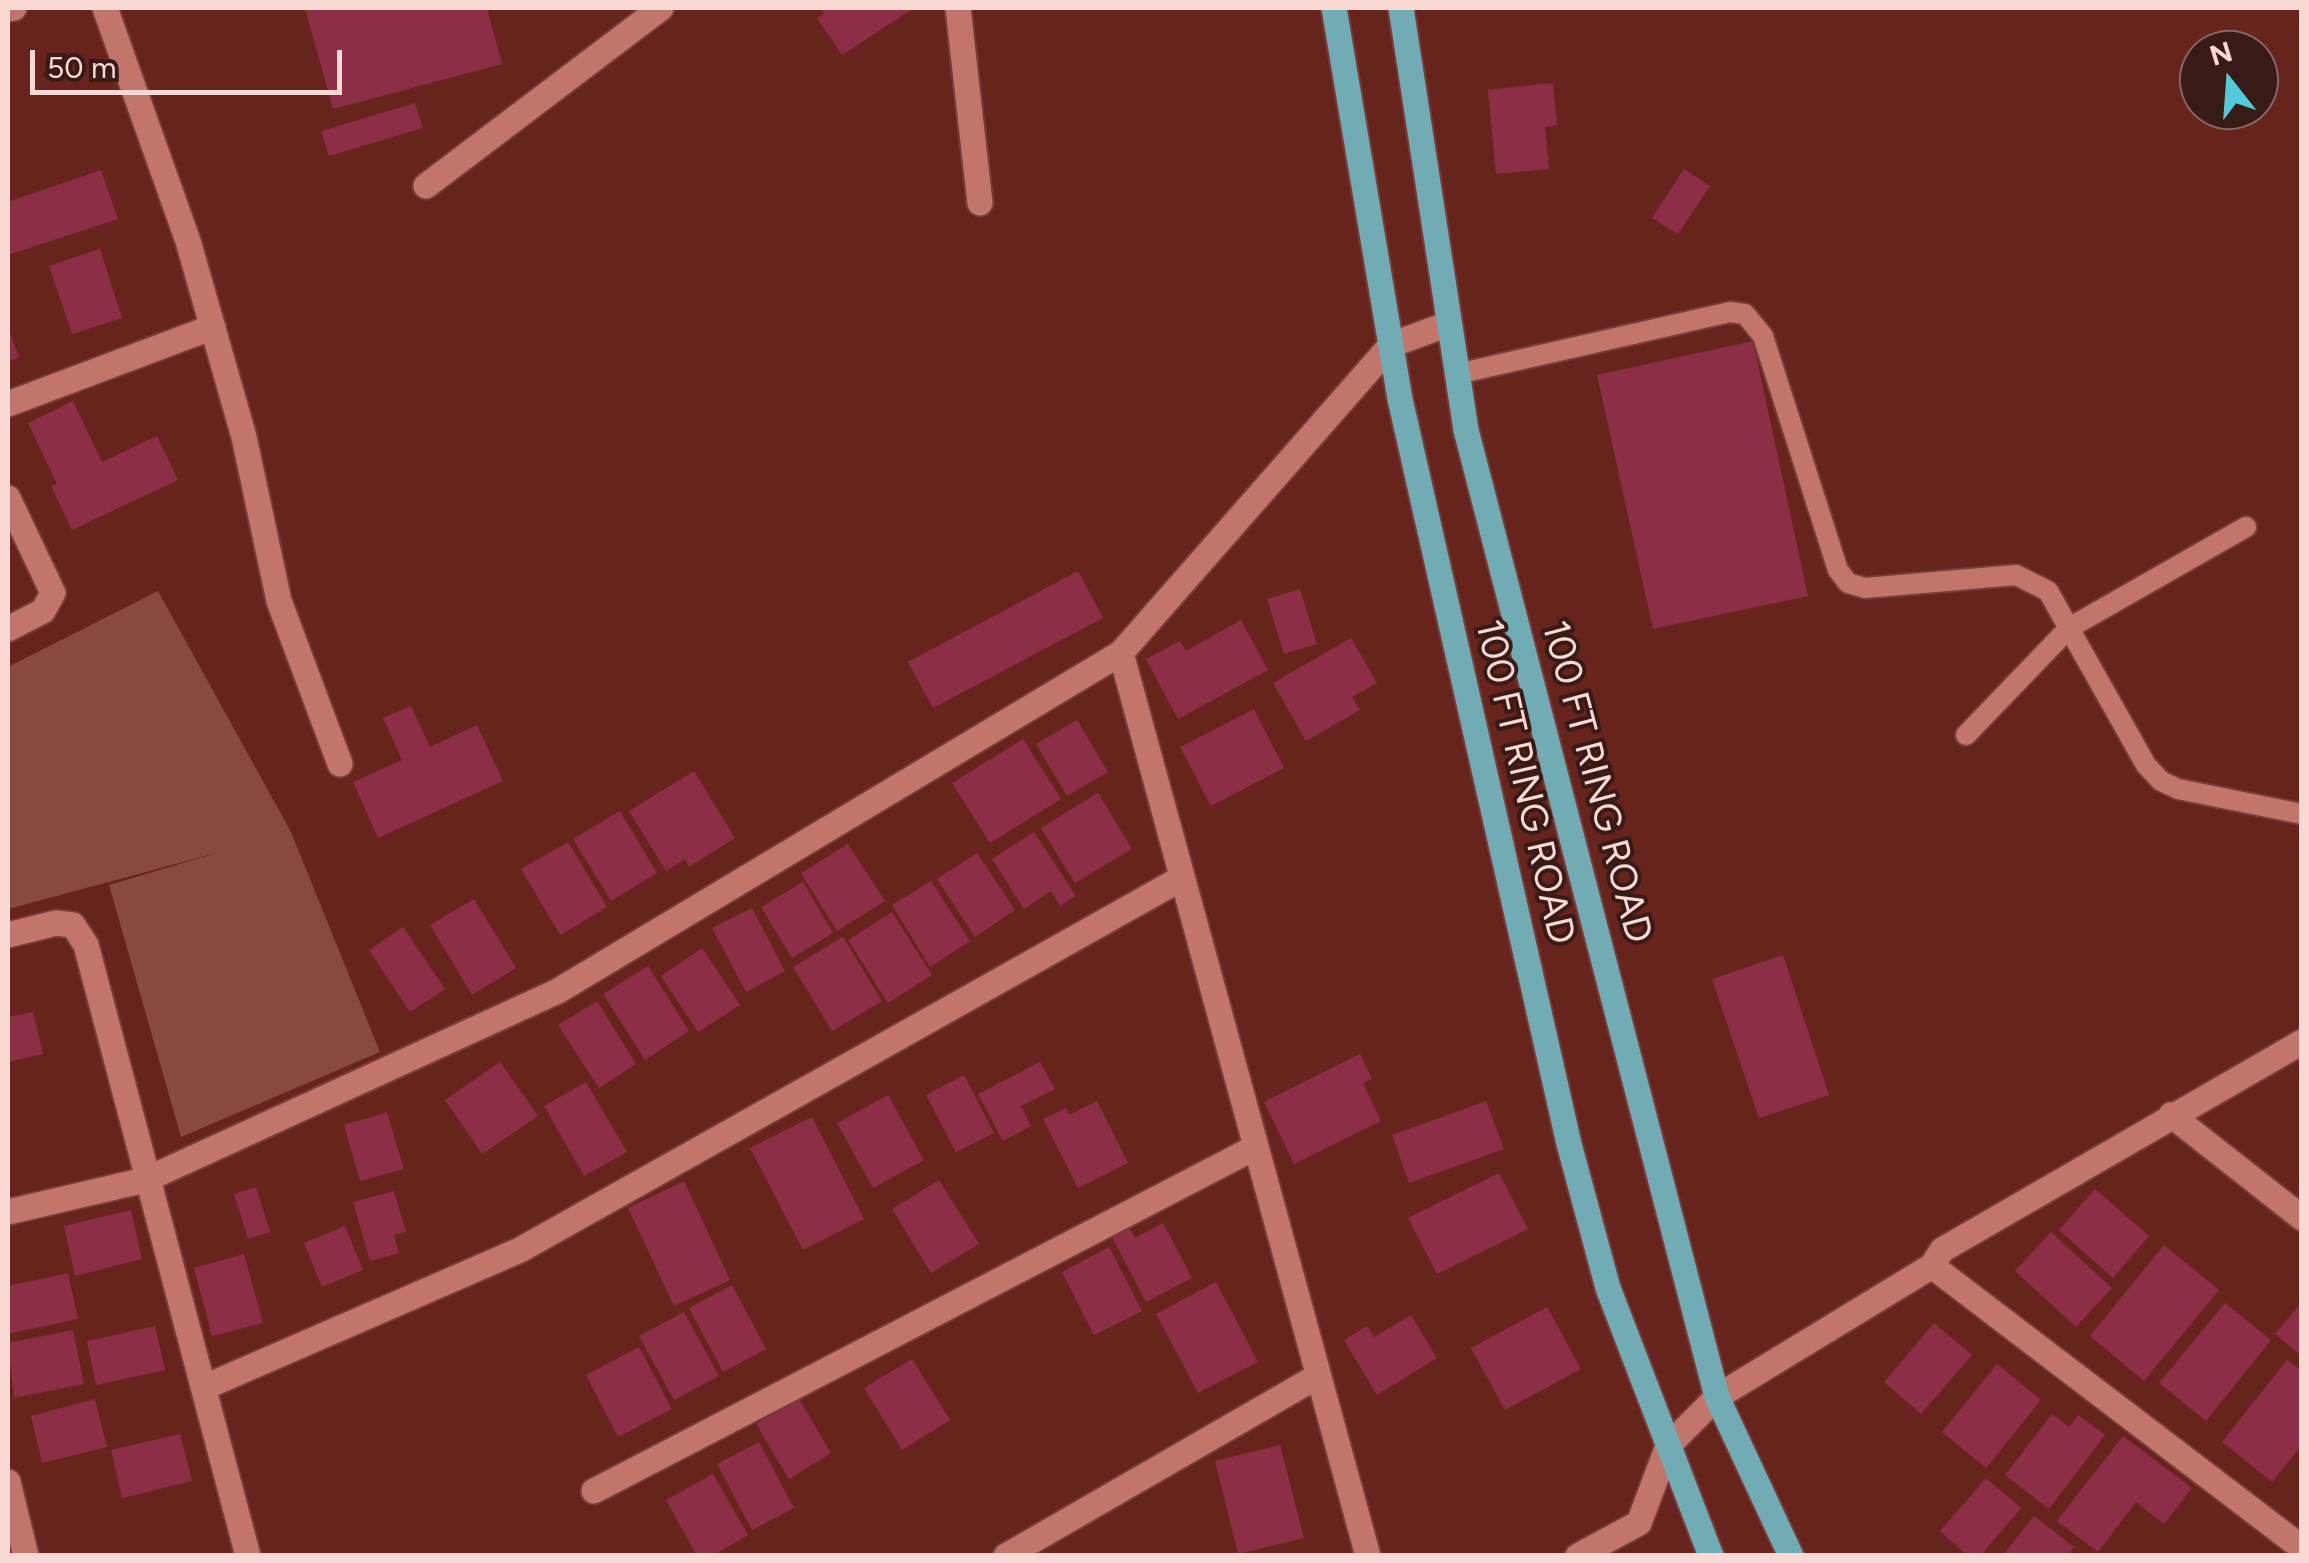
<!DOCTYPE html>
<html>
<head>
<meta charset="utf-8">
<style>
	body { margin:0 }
	#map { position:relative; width:2309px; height:1563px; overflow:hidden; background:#67241d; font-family:Figtree,sans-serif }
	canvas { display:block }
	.frame { position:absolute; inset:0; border:10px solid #fad8d3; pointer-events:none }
	.north { position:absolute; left:2179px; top:30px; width:100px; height:100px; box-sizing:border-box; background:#381a16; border:2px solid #866662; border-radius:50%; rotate:343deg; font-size:28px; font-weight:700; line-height:40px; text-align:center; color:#fad8d3 }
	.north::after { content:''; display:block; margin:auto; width:35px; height:45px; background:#53cadc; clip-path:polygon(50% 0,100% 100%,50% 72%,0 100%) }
	.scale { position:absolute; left:30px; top:50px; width:312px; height:45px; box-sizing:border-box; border:5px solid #fad8d3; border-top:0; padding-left:12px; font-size:30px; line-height:35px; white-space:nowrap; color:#fad8d3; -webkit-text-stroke:8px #381a16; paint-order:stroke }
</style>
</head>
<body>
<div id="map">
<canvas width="2309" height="1563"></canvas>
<div class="frame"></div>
<div class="north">N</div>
<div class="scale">50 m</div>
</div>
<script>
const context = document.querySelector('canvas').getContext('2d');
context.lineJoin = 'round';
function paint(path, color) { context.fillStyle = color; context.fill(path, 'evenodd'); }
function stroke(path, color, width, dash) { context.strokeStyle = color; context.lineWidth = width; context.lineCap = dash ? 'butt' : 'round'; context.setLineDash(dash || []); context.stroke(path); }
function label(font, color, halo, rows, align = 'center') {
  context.font = font + ' Figtree,sans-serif'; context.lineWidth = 8; context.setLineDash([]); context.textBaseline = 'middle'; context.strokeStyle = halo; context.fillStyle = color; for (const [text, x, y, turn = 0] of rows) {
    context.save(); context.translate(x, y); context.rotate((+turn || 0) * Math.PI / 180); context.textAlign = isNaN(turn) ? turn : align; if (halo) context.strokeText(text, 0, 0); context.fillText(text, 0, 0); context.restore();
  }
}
paint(new Path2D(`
	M158,591L291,832L380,1052L181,1137L109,885L220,852L8,909V667Z`), '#874940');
paint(new Path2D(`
	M305,8H487L502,64L333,109Z
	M820,8H914L842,55L817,18L824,14Z
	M1553,83L1557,125L1545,127L1549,169L1496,174L1488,90Z
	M415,103L423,128L329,156L321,131Z
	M1684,169L1710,186L1678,234L1652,218Z
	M101,170L118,219L8,255V202Z
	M100,249L122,318L72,334L49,266Z
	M8,328L19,357L8,362Z
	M1753,341L1808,596L1653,629L1597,375Z
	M73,401L102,462L157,436L178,480L72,530L51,486L57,484L28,423Z
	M1078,571L1103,618L933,708L908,662Z
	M1300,589L1317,644L1284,654L1267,599Z
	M1241,620L1268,670L1178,719L1146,659L1180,641L1186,651Z
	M1351,638L1377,683L1352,697L1360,710L1306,741L1273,683Z
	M411,706L430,747L477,725L503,781L378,838L353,782L402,760L383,718Z
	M1254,709L1284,768L1211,806L1180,747Z
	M1077,720L1108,772L1067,796L1036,744Z
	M1023,739L1061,799L990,843L952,783Z
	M694,771L735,838L689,867L685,859L666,871L629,811Z
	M1098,793L1132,849L1075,883L1041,828Z
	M620,811L657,873L611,901L573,839Z
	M1034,832L1076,896L1060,906L1051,891L1024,909L992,859Z
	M568,842L607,907L560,935L521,869Z
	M848,844L885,901L837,931L801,873Z
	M977,853L1015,910L975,937L937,879Z
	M931,881L970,941L930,967L892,905Z
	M803,882L833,933L792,958L761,907Z
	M474,899L516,968L472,995L430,925Z
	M752,908L785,971L746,992L712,928Z
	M892,912L932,975L888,1003L848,940Z
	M403,927L445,989L410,1012L369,950Z
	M843,937L882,1001L832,1031L793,967Z
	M702,948L740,1005L698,1032L661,976Z
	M1783,955L1829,1095L1759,1118L1712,979Z
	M648,966L689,1031L645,1060L603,994Z
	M597,1001L636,1064L599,1088L558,1025Z
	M33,1012L43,1054L8,1062V1017Z
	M1360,1054L1372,1079L1363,1083L1381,1121L1294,1164L1264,1102Z
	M500,1062L538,1116L482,1154L445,1100Z
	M1040,1062L1055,1089L1021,1106L1031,1126L1003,1141L978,1094Z
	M964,1075L994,1133L956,1152L926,1095Z
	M586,1082L627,1152L584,1176L544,1106Z
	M888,1095L924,1160L873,1188L837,1123Z
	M1097,1101L1128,1163L1078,1188L1043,1119L1066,1108L1069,1115Z
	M1486,1101L1504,1149L1409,1183L1392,1135Z
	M387,1112L404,1169L360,1181L344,1125Z
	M812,1117L864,1219L803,1250L750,1148Z
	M1499,1173L1528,1229L1437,1274L1408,1218Z
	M939,1180L979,1244L931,1273L892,1209Z
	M684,1181L730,1280L674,1306L628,1208Z
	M256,1187L270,1232L248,1239L234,1194Z
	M2095,1189L2149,1236L2113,1278L2059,1230Z
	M394,1191L406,1232L394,1235L399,1253L370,1261L353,1202Z
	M131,1210L142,1259L75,1276L64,1226Z
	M1163,1223L1192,1278L1146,1302L1112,1237L1129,1228L1135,1238Z
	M345,1226L363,1270L322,1287L304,1243Z
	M2051,1232L2112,1288L2076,1327L2015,1271Z
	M2164,1245L2219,1290L2144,1381L2090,1336Z
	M1109,1247L1142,1311L1094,1335L1062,1272Z
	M244,1254L263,1323L212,1336L194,1268Z
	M68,1273L78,1319L8,1334V1286Z
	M1216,1282L1258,1362L1198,1393L1156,1314Z
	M732,1285L766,1349L723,1372L689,1308Z
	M2302,1302V1356L2275,1334Z
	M2225,1303L2271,1340L2206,1421L2159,1383Z
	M1547,1307L1581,1369L1505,1410L1471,1348Z
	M684,1312L719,1376L674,1400L639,1336Z
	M1411,1315L1437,1358L1377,1395L1344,1340L1367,1326L1374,1337Z
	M1934,1323L1972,1355L1921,1414L1884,1382Z
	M155,1326L165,1370L96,1385L87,1341Z
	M73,1330L84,1384L14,1398L8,1343Z
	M639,1347L672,1409L618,1437L586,1375Z
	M912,1359L950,1420L902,1450L864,1388Z
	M2287,1360L2302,1371V1445L2272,1482L2222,1442Z
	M1997,1364L2041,1400L1986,1468L1942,1432Z
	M95,1399L107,1447L42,1463L31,1416Z
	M799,1399L831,1453L789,1479L756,1424Z
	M2052,1414L2069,1427L2078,1415L2105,1435L2049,1509L2005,1475Z
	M180,1434L192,1481L122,1498L111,1450Z
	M2123,1436L2192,1488L2164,1524L2136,1502L2098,1552L2057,1521Z
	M759,1442L794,1508L752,1530L717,1464Z
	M1280,1445L1304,1538L1238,1554L1215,1461Z
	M713,1474L748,1535L712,1556H697L666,1500Z
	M1986,1478L2021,1508L1980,1556H1968L1940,1531Z
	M2034,1516L2074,1547L2067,1556H2002Z`), '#8c2e46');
const service = new Path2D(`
	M1457,374L1730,312L1745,314L1763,336L1838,570L1848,583L1865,588L2016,575L2048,591L2146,765L2161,781L2178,789L2302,814
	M1966,735L2069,628L2246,527`);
const minor = new Path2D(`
	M105,8L188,241L244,437L279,601L340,764
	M958,8L980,203
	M8,9L14,8
	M426,186L661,8
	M8,404L213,327
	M8,498L53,593L43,611L8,629
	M1121,653L1368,1556
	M8,935L56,923L73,925L86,945L248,1556
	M2171,1115L2302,1218
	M8,1212L145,1180L558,991L1121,653L1391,345L1448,324
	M1932,1266L2302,1548
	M205,1387L520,1250L1182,878
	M8,1482L26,1556
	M594,1491L1256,1147
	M1006,1556L1318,1376
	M1578,1556L1639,1523L1668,1446`);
const secondary = new Path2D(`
	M1668,1446L1717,1397L1932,1266L1942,1250L2302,1042`);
const primary = new Path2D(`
	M1334,8L1400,399L1569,1144L1608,1288L1711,1556
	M1401,8L1466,430L1717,1397L1791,1556`);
stroke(service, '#773d3a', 24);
stroke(minor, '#773d3a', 29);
stroke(secondary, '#773d3a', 29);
stroke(primary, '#773d3a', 29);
stroke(service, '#c2766b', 20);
stroke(minor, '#c2766b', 25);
stroke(secondary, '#c2766b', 25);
stroke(primary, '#71abb3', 25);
label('38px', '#fad8d3', '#381a16', [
	["100 FT RING ROAD",1524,782,77],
	["100 FT RING ROAD",1596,782,75]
]);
</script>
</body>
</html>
